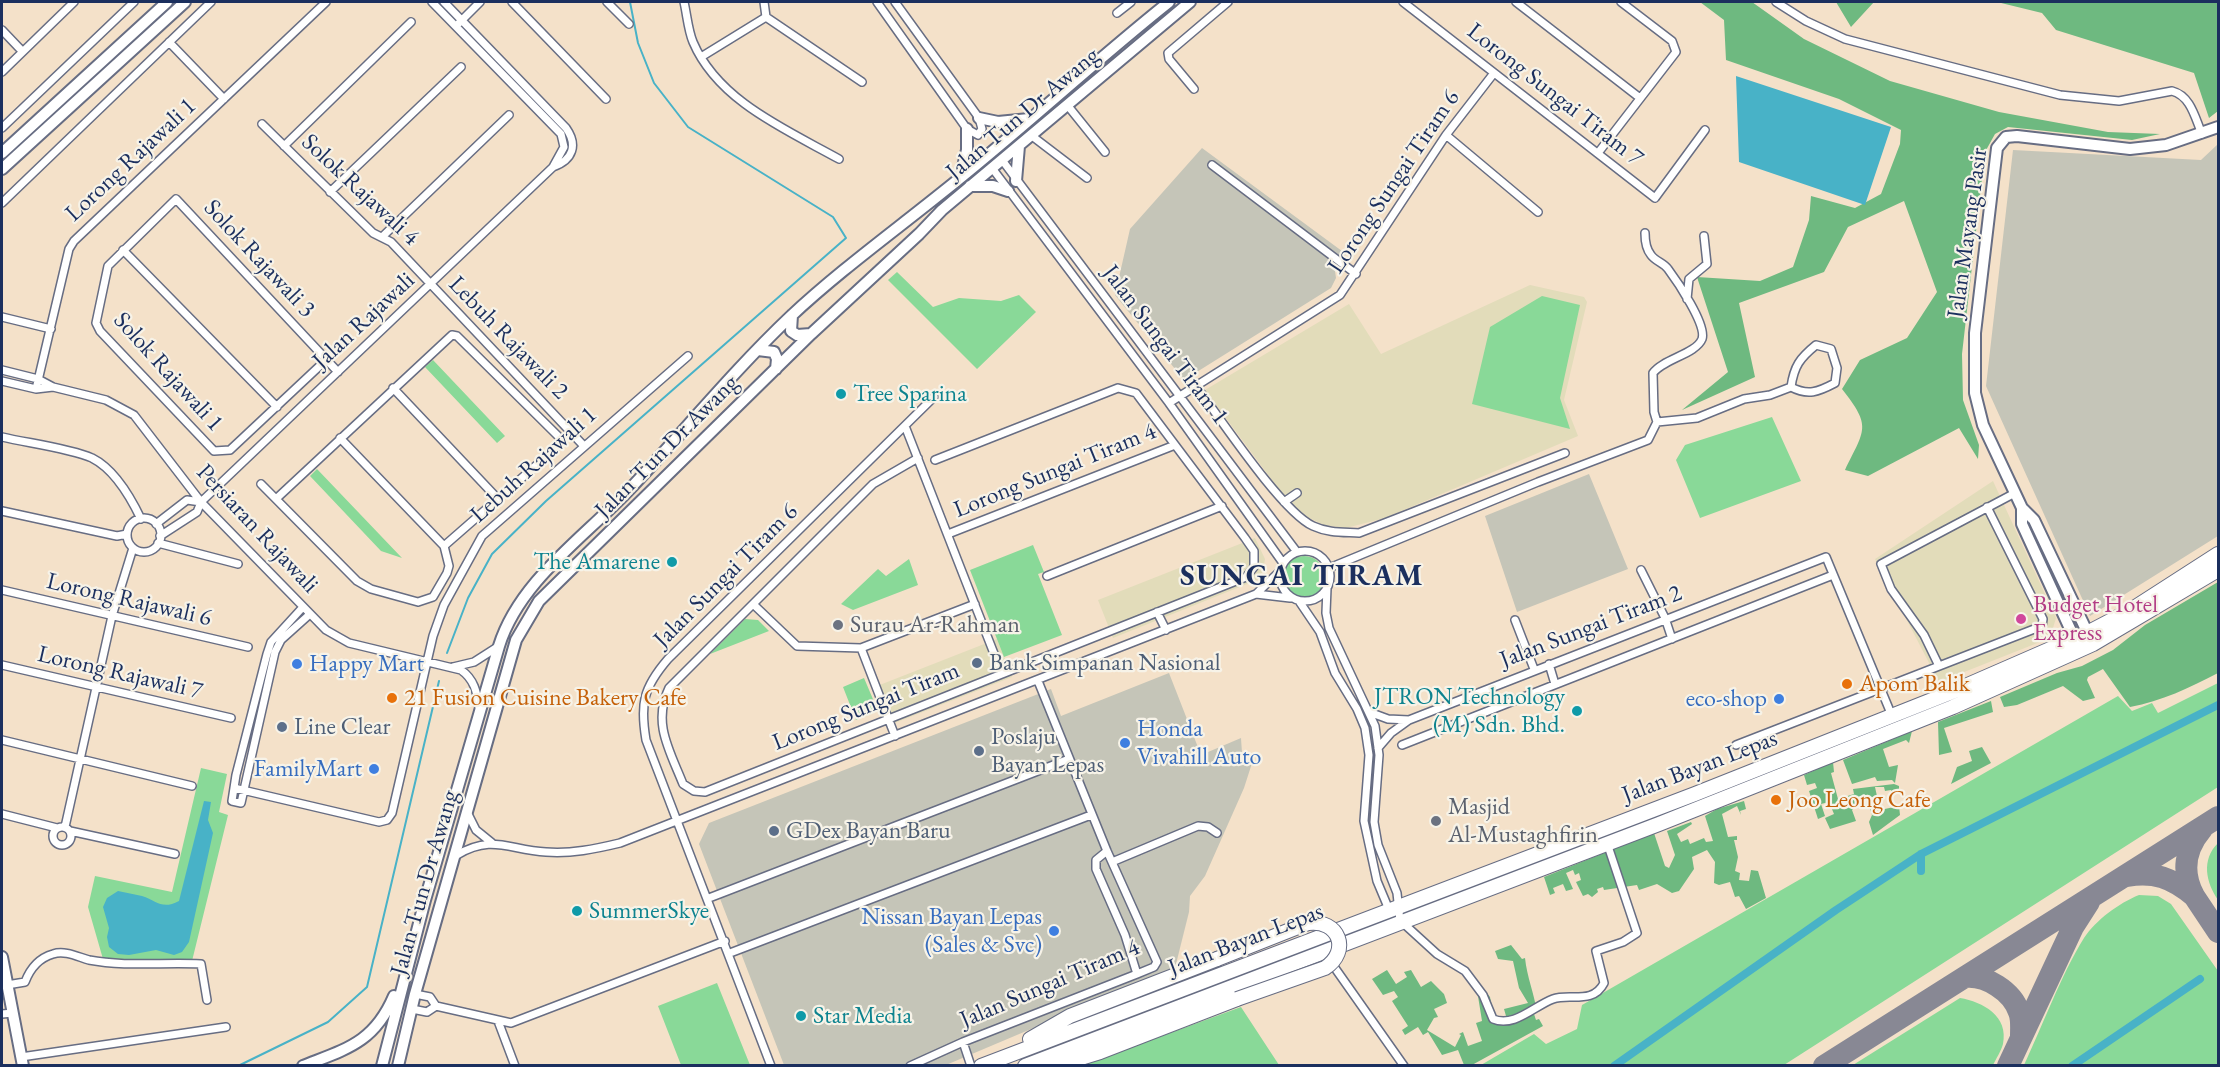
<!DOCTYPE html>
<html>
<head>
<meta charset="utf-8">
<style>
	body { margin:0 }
	#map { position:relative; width:2220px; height:1067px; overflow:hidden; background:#f4e1c9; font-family:"EB Garamond",serif }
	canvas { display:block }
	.frame { position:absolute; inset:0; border:3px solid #1b2f5e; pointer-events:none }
</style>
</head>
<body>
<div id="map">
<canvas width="2220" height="1067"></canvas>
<div class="frame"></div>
</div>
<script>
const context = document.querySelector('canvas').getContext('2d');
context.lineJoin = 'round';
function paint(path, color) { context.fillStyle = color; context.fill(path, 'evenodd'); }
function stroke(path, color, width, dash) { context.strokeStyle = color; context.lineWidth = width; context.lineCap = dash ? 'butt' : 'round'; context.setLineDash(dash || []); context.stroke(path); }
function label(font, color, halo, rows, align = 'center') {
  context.font = font + ' "EB Garamond",serif'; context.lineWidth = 4.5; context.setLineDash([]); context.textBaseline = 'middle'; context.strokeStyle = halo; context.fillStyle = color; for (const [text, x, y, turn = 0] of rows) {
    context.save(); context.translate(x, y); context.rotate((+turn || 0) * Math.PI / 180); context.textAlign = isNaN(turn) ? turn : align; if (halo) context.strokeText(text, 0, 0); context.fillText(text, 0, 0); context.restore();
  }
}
paint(new Path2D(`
	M1530,285L1584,297L1587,302L1564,400L1578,436L1385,518L1346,528L1324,525L1303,515L1283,495L1205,390L1349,304L1381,354Z
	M1993,481L2056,618L2050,638L1939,682L1875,559Z
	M1255,538L1265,559L1263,571L1257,580L1113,638L1098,600Z
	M997,639L1012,677L887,726L872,688Z`), '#e2dcba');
paint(new Path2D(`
	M2218,144V536L2090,616L1986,386L2013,150L2201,160Z
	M1202,148L1346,254L1335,271L1336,278L1331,288L1184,380L1115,295L1130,229Z
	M1589,474L1628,569L1517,612L1485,516Z
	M1169,673L1201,755L1241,738L1242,753L1251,761L1253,760L1244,788L1205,876L1190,896L1189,912L1175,968L946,1065H784L699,844L709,823L1051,689L1061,716Z`), '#c5c5b8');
paint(new Path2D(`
	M897,272L933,307L959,298L1001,301L1019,295L1036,312L977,369L888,280Z
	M1542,296L1580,305L1560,398L1570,429L1472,404L1490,327Z
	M433,360L505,436L497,443L425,367Z
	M1772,417L1801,481L1700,518L1676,460L1685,445Z
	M317,469L402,558L381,551L310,476Z
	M1033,545L1044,572L1038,574L1062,635L1004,657L970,570Z
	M1283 577a21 21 0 1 1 42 0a21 21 0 1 1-42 0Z
	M909,559L918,585L853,610L841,604L878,569L886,576Z
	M745,619L758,620L769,631L710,654Z
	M864,678L878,711L856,720L843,687Z
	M2218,683V787L1784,1065H1481L1534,1034L1546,1044L1577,1029L1582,1005L2118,696L2132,711L2152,703L2158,713Z
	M201,768L227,774L219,812L228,815L192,961L103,959L88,907L95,876L172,892Z
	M2218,843V900C2206,882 2201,860 2218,843Z
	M2139,895L2158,896L2171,904L2218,971V1065H2024C2043,1025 2061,975 2084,938C2096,920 2119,903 2139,895Z
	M717,983L750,1065H681L658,1006Z
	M1960,998C1983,1002 2009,1016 2003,1044C2001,1051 1996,1059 1993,1065H1853Z
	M1241,1007L1279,1065L1080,1066Z`), '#89d998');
paint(new Path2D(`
	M1700,2H1752L1804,39L1890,81L1999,112L2108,132L2160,134L2132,140L2008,127L1995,134L1985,152L1962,354L1963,400L1979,445L1978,459L1959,428L1868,476L1845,470C1865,429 1872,427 1842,389L1860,360L1907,338L1937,292L1904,201L1848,227L1824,272L1739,303L1755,377L1682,410L1728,372L1697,277L1760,281L1793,267L1809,220L1811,196L1855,208L1881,194L1900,144L1901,130L1839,99L1726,60L1724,20Z
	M1836,2H1874L1851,27Z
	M1997,2H2218V111L2209,118L2194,73L2056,30L2042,13Z
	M2218,582V673C2189,688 2162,701 2130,707L2103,669L2088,677L2087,680L2095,698L2083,701L2063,686L2017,705L2004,707L2000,697L2057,673L2082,666L2113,650L2145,625Z
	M1991,701L1993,712L1944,728L1952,752L1939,755L1938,722Z
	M1912,731L1909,743L1906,740L1883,749L1889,767L1898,765L1895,783L1892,780L1877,781L1875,777L1852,784L1843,760Z
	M1982,747L1991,763L1951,784L1957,767L1972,761L1969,751Z
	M1833,762L1834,772L1831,773L1838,799L1854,794L1853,789L1894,784L1899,786V792L1892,794L1891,790L1885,791L1884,787H1875L1880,810L1899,806L1900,815L1873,835L1869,822L1872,815L1868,803L1874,802L1873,797L1856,798L1858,804L1852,810L1856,821L1830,829L1825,818L1834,814L1829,802L1821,804L1825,816L1818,819L1809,791L1817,788L1815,783L1807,785L1804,775Z
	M1744,801L1746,809L1740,811L1741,815L1737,806L1722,814L1728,837L1737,836V840H1734L1738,857L1735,871L1740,873L1739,880L1749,881L1751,870L1758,871L1766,898L1746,909L1739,896L1735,897L1730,882L1719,885L1714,883L1715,862L1707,850L1692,857L1694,869L1679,891L1672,893L1657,884L1639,890L1637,885L1604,890L1603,887L1597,889L1598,892L1592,897L1588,894L1583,896L1576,882L1581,880L1579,873L1575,875L1573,870L1566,873L1573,889L1566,891L1563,884L1553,888L1555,893L1550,895L1544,877L1654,833L1665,866L1669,868L1675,855L1667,831L1691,822L1692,824L1677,834L1681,842L1688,839L1690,844L1704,838L1706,842L1713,841L1705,816L1717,809Z
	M1511,945L1522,959L1525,958C1527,977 1534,993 1537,1012L1534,1014L1536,1020L1539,1019L1543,1026L1472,1065H1464L1458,1050L1442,1055L1428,1032L1423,1035L1418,1027L1405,1035L1402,1030L1408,1026L1392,1001L1398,997L1394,991L1383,995L1372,979L1387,970L1396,984L1407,977L1404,972L1411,970L1421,987L1431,981L1444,994L1447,1003L1434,1009L1438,1017L1434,1018L1427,1030L1455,1047L1461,1035L1459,1034L1463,1032L1468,1046L1482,1041L1476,1023L1482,1021L1477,990L1486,992L1490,997L1494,1018L1506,1016L1504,1009L1528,1003L1519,988L1513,961L1498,959L1495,951Z`), '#6eb980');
paint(new Path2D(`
	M1736,76L1891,127L1865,205L1739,162Z
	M204,801L211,802L208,820L213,833L189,942L182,952L174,955L156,950L129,955L118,954L109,947L107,937L109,928L103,907L107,898L118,891C126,893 134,894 142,896C157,901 162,910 179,901Z`), '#48b2c7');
stroke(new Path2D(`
	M447,653L468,598L492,554L546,501L846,238L833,217L688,127L654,83L638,43L630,2
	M238,1066L328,1022L367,987L439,681`), '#48b2c7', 2);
stroke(new Path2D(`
	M1921,871V854
	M1614,1066L1836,910L1921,854L2218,705
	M2072,1066L2200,979`), '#48b2c7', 8);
stroke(new Path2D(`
	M2127,876C2154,871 2172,878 2194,896C2181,872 2185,849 2202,829
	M2194,896L2218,932
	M1965,977C1986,975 2012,991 2019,1012C2022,1019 2021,1028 2021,1036
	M1824,1066L2218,817
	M2008,1066L2073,927L2089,902`), '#888894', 22);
const street = new Path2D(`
	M432,2L561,134L564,147L553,167
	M512,2L606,99
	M607,2L629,24
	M684,2C687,15 688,30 693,42C718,101 787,130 839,159
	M764,2L766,17L862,82
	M877,2L967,129L978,135L982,129L979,118L895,2
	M1403,2L1655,198L1705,130
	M1516,2L1640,98
	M1776,2L1806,21L1845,39L2060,95L2119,101L2172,91C2191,96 2195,118 2202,134
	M1117,13L1131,2
	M459,23L480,2
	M2,30L22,51
	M169,42L224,99
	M701,57L766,17
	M2,72L74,2
	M1194,89L1169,59L1168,53L1228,2
	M1068,106L1105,152
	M262,124L373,233L391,242L583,445
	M2,128L134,2
	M1446,135L1538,212
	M1032,136L1087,178
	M284,146L411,22
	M1598,153L1676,52L1672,41L1621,2
	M1002,160L1297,552
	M1212,165L1356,274
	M992,168L1169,403L1283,563
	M330,192L461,67
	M2,203L211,2
	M382,237L509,115
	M123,250L277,407
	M1687,299L1689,279L1707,264L1704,236
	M2,317L51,329
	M326,360L230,450L214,451L100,331L96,323L108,266L176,199L338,372
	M2,370L38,379L53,387L106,400L134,415L201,502L326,630L349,643L461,670C474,679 477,692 479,707
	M2,381L36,389L53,387
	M1196,386C1220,418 1282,512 1313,526C1328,533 1343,532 1359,533L1565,453
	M393,388L498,499
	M36,389L69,249L74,241L326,2
	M1169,403L1340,295L1446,135L1494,73
	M1657,422L1697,418L1744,399L1770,395L1791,387C1794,366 1800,358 1816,345L1831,349L1837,368L1835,383C1818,392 1808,396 1791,387
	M905,426L1002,674
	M2,437C27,443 69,448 92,458C114,469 131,498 141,519
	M340,438L444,546
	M918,458L873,484L669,688C652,723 670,751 683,784L694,791L705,792L1246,577L1254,567V551L1245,538L1136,393L1118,388L935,460
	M261,484L357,581L371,589L418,602L433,597L447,573L449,566L444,546L555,449L560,441L559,437L457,336L452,335L277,498
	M1284,502L1297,493
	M2,511L117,536L127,534
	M127 535a17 17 0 1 1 34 0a17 17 0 1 1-34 0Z
	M156,524L187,500L201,502
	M948,534L1175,445
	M160,536L197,512L201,502L553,167C573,160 578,145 566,128L444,2
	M158,543L238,564
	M1280 576a25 25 0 1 1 50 0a25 25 0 1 1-50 0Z
	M1329,568L1538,482L1648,440L1657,422L1654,412L1653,373C1663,359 1696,354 1702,339C1707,325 1677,281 1668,269C1664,263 1655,261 1651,255C1646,249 1645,241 1645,233
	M1641,570L1665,618L1672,639
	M1047,576L1222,506
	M1327,588L1326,613L1329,628L1375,726L1379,755L1374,822L1378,845L1397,893L1400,921
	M2,590L248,647
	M1256,594L1290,598
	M1299,601L1320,632L1335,673L1357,709L1365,728L1369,755L1364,821L1377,881L1390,912
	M753,604L797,646L861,648L975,604
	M303,607L271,642L267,654L236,775L232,801L241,803L275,652L281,640L310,614
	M1157,612L1166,630
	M1515,620L1534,669
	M861,648L895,736
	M1549,664L1555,684
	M2,665L231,718
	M1939,666L1924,635L1891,589L1881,564L2015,493
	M453,667L474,662L499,646
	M1369,712L1388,719L1409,720L1826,557L1892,716
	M2,740L192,786
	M1402,745L1833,575
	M1736,745L2042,626L2043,619L1987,507
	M1378,748L1391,733L1409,720
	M234,788L379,822L387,820L392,813L433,636L444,605L482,536L688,356
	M2,814L57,828
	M468,814L476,830L492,843
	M65,827L112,616L133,548
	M53 836a9 9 0 1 1 18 0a9 9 0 1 1-18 0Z
	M70,831L175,854
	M1107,851L1096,860V869L1125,935L1137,974
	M457,855C492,834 509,850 546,852C571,854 595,849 620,843L1256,594L1279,572
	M1112,862L1198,826L1208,827L1217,833
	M709,898L1069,759
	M1403,923L1437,954L1465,971L1483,995L1493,1019C1514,1028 1534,1006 1553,999C1569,993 1593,1005 1604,983L1596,951L1623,942L1637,933L1607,843
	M730,953L1091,815
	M1330,961L1404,1066
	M7,985L25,982C30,969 39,958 53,954C65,950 78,957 89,960C126,967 164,962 201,964L207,1000
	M415,994L430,997L436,1006L511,1023L725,941
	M412,1009L427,1012L436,1006
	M2,1014L13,1013
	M498,1021L515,1066
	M963,1042L971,1066
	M21,1057L226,1027
	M771,1066L646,740C640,704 643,688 668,659L934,397
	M910,1066L963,1042L1137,974L1154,967L1157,962L1107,851L1038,681`);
const secondary = new Path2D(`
	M2022,508V524L2077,644
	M2090,638L2034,520L2022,508L2015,493L1983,425L1975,393V333L1997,148L2006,137L2017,136L2130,149L2166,145L2218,127
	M2,957L23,1066`);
const primary = new Path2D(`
	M979,118L998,122L1029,119
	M2,153L167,2
	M2,169L185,2
	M961,175L967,150V129
	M1016,181L1019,146
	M970,186H993L1008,191
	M792,315L791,331L797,335L811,334
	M758,350L774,352L777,359L776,369
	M303,1066C346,1049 374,1043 394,996
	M382,1066L425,900L499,646C519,582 582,539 627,492C682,434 732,372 790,317C837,273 889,235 939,195C1018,133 1091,64 1169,2
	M398,1066L415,994L516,640L539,601L811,334L919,234L942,210L1190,2`);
const highway = new Path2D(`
	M1030,1039L1070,1016L1217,959
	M981,1066L1695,794L1947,694L2087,633L2131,610L2218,554
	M1025,1066L1659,824L1953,707L2093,644L2218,570
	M1055,1066L1100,1052L1237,999`);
stroke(street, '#676d83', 10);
stroke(secondary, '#676d83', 14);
stroke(primary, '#676d83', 14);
stroke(highway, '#676d83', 16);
stroke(street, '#fff', 7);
stroke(secondary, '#fff', 10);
stroke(primary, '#fff', 10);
stroke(highway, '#fff', 14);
const highwayBridge = new Path2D(`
	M1217,959L1308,923C1339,919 1351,951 1325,968L1237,999`);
stroke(highwayBridge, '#676d83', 16, []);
stroke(highwayBridge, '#fff', 14);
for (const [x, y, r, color] of [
	[841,394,6,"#0f9aa8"],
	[672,562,6,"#0f9aa8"],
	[2021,619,6,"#d1479c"],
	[838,625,6,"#6b7280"],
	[977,663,6,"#5c6f8a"],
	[297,664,6,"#3f7fe0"],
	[1847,684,6,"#e8710a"],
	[392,698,6,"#e8710a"],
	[1779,699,6,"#3f7fe0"],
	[1577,711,6,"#0f9aa8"],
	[282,727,6,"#5c6f8a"],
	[1125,743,6,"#3f7fe0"],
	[979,751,6,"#5c6f8a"],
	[374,769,6,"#3f7fe0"],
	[1776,800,6,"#e8710a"],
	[1436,821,6,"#6b7280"],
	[774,831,6,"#5c6f8a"],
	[577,911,6,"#0f9aa8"],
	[1054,931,6,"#3f7fe0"],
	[801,1016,6,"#0f9aa8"]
]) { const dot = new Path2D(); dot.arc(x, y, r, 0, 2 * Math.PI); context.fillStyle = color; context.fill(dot); stroke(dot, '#f7f3e8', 2); }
label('24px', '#1b2f5e', '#f7f3e8', [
	["Lorong Sungai Tiram 7",1555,95,38],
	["Jalan Tun Dr Awang",1023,114,-40],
	["Lorong Rajawali 1",131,160,-43],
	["Lorong Sungai Tiram 6",1394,182,-56],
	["Solok Rajawali 4",360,190,43],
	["Jalan Mayang Pasir",1968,233,-82],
	["Solok Rajawali 3",259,259,47],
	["Jalan Rajawali",364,321,-43],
	["Lebuh Rajawali 2",508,338,46],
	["Jalan Sungai Tiram 1",1165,345,53],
	["Solok Rajawali 1",168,372,48],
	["Jalan Tun Dr Awang",667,447,-45],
	["Lebuh Rajawali 1",534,465,-42],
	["Lorong Sungai Tiram 4",1055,471,-22],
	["Persiaran Rajawali",257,529,47],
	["Jalan Sungai Tiram 6",726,576,-45],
	["Lorong Rajawali 6",129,600,13],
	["Jalan Sungai Tiram 2",1591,627,-21],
	["Lorong Rajawali 7",120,673,13],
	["Lorong Sungai Tiram",866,707,-22],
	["Jalan Bayan Lepas",1700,767,-21],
	["Jalan Tun Dr Awang",425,883,-74],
	["Jalan Bayan Lepas",1246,940,-21],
	["Jalan Sungai Tiram 4",1050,984,-23]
]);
label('24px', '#0d838f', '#f7f3e8', [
	["Tree Sparina",853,394],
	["The Amarene",660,562,"right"],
	["JTRON Technology",1565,697,"right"],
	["(M) Sdn. Bhd.",1565,725,"right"],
	["SummerSkye",589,911],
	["Star Media",813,1016]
], 'left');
label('24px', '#b23c85', '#f7f3e8', [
	["Budget Hotel",2033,605],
	["Express",2033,633]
], 'left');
label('24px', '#5b616d', '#f7f3e8', [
	["Surau Ar-Rahman",850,625],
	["Masjid",1448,807],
	["Al-Mustaghfirin",1448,835]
], 'left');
label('24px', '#4e5e75', '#f7f3e8', [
	["Bank Simpanan Nasional",989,663],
	["Line Clear",294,727],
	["Poslaju",991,737],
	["Bayan Lepas",991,765],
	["GDex Bayan Baru",786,831]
], 'left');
label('24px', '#366cbe', '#f7f3e8', [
	["Happy Mart",309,664,"left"],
	["eco-shop",1767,699],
	["Honda",1137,729,"left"],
	["Vivahill Auto",1137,757,"left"],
	["FamilyMart",362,769],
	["Nissan Bayan Lepas",1042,917],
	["(Sales & Svc)",1042,945]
], 'right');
label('24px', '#c56008', '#f7f3e8', [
	["Apom Balik",1859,684],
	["21 Fusion Cuisine Bakery Cafe",404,698],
	["Joo Leong Cafe",1788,800]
], 'left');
context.letterSpacing = '1.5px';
label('bold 30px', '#1b2f5e', '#f7f3e8', [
	["SUNGAI TIRAM",1302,577]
]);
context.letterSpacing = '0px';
</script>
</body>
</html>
